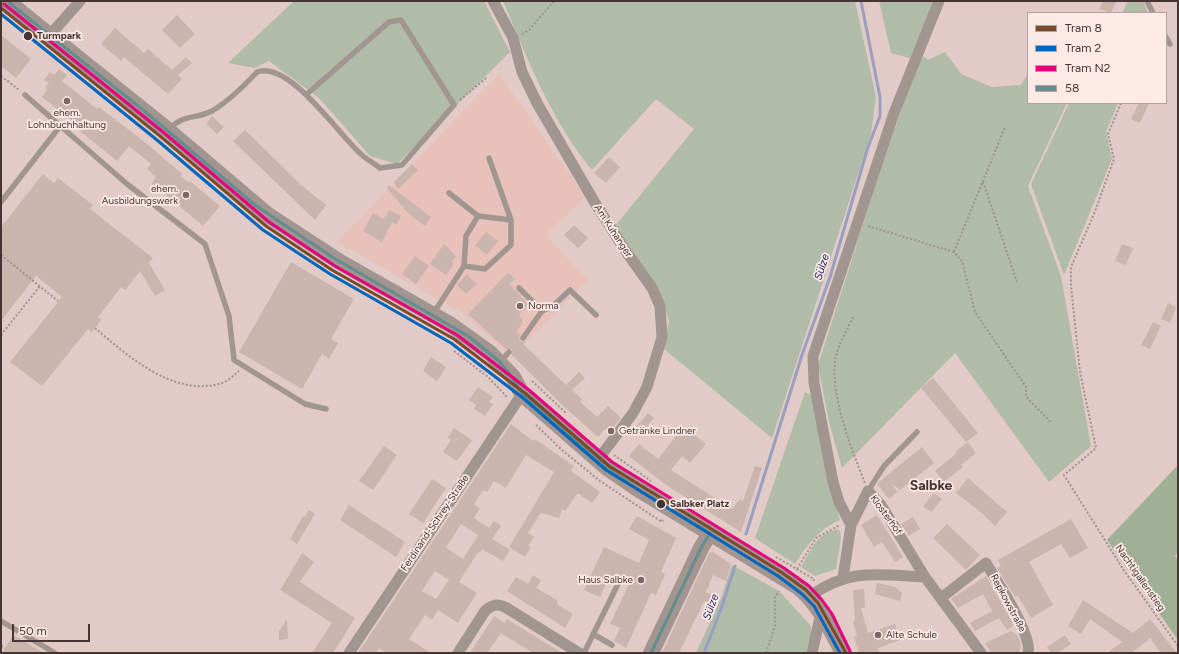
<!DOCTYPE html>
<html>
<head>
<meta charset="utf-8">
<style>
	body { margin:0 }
	#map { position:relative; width:1179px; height:654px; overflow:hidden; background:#e2cac6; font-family:Figtree,sans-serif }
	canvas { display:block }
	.frame { position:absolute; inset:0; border:2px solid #453431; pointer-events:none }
	.legend { position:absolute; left:1027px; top:12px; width:140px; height:92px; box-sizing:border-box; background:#fceae7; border:1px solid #b3a19e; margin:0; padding:5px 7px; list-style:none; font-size:12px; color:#453431 }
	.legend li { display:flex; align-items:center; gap:8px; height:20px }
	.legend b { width:20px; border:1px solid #b3a19e }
	.scale { position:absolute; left:12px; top:624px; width:78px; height:18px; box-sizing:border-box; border:2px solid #453431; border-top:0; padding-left:5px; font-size:12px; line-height:14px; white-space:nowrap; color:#453431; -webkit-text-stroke:3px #fceae7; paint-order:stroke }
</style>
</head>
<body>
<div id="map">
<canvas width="1179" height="654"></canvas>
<div class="frame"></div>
<ul class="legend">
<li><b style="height:5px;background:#7a4b2a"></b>Tram 8</li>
<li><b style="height:5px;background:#0065bd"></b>Tram 2</li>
<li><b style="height:5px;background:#e5007d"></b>Tram N2</li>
<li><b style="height:5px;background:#638d8e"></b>58</li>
</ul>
<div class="scale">50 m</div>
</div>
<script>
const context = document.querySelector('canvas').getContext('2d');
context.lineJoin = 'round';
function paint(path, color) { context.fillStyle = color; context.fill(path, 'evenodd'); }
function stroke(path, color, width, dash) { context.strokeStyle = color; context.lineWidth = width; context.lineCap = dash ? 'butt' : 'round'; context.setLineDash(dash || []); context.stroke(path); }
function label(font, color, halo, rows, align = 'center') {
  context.font = font + ' Figtree,sans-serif'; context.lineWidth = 3.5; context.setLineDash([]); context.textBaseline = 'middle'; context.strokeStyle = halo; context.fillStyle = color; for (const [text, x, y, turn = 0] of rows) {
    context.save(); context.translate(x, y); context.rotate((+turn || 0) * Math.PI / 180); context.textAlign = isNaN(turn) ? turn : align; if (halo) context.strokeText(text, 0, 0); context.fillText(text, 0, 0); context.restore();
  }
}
paint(new Path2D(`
	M499,74L586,197L545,235L588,280L511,357L463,313L337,242Z`), '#e8c1ba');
paint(new Path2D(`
	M294,1H484L510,52L397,164L370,156L319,98L269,61L255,68L228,63Z
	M503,1H855L876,97L871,134L772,438L664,349L669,321L664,305L615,226L694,129L656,99L592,170C551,120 528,60 503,1Z
	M879,1H934L910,58L891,53Z
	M1128,1H1143L1148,13H1122Z
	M945,52L961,74L992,87L1021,85L1028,73V103H1067L1028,186L1061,276L1091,446L1049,482L955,353L842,468L829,422L818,365L875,187L919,58L923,56L928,60Z
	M1069,103H1118L1106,132L1112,159L1064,275L1031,184Z
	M805,392L814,397L832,494L840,520C820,528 806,546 795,564L755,538Z
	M837,529L840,531L841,538L836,569L815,576L801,567C813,548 813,537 837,529Z
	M732,565L779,591L811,626V638L806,653H696L721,598Z`), '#b0bca7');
paint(new Path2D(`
	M1178,465V552L1175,556L1178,560V640L1107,540Z`), '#9fb097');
stroke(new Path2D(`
	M746,534L802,355L830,277L868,147L880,116V97L861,1
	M704,653L721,609L735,566`), '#989fc1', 3);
paint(new Path2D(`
	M1103,1H1117L1111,13L1099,9Z
	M177,15L195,34L180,48L162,30Z
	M115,28L144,53L148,49L172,70L186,57L192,63L178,75L182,79L168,94L124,57L121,61L101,44Z
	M1,35L31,59L16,78L1,66Z
	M59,69L67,75L62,81L97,109L99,107L146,143L182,174L181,176L188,182L190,181L220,206L203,226L152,183L156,177L147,169L151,164L129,146L117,161L80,131L82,129L42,97L47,90L45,88L49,83L44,80L50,72L54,75Z
	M1139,103H1149L1140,123L1131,119Z
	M212,116L224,127L217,134L206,124Z
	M245,130L300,184L326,205L315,220L233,141Z
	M609,157L620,167L606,183L594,173Z
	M412,164L418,170L398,189L394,182Z
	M43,174L54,183L58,178L93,205L90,209L153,258L149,263L165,290L155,296L140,271L125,290L121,287L98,317L101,320L92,332L88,329L42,386L10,362L62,297L36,276L1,321V227Z
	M389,185L431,217L425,226L408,213L387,188Z
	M389,210L401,216L396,225L392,222L382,242L363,231L373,213L384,219Z
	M574,225L588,238L578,248L564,235Z
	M486,232L498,241L487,255L475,245Z
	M444,244L456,256L452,262L454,264L446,275L430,264Z
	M1122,244L1133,248L1126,265L1115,261Z
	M415,256L429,266L416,284L402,274Z
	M291,262L354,299L331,339L338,343L329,359L322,354L302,389L239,352Z
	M508,273L515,279L509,284L529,305L519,314L523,322L516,332L520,335L519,340L522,342L526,341L523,344L566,385L579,372L585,378L572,390L582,399L580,402L597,417L608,406L621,418L609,433L605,429L598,437L560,403L512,355V349H506L468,314Z
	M467,274L477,284L466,294L457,285Z
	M1168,303L1176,307L1170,323L1161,319Z
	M1153,322L1161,326L1150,349L1141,345Z
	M431,357L446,367L437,381L423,371Z
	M933,378L978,433L966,442L921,388Z
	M478,387L493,397L489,402L493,404L485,416L474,409L476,405L469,400Z
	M648,413L654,418L641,434L635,428Z
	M511,424L533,441L535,439L574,466L571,471L600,492L592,503L579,494H577L565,511L562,509L559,518L542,513L540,514L528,533L534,537L528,546L531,547L525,557L509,547L554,472L526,455L506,488L494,481L487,492L483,490L474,504L480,508L474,518L489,528L494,521L501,526L492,539L510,550L503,561L482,549L480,553L478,552L459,582L477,593L458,623L438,610L432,620L425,615L409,639L431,653H386L379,648L376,653H358ZM461,524L478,535L463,559L446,548ZM435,571L449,580L436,599L422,591Z
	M684,426L706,444L690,463L682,456L671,470L732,509L740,499L743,501L755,466L762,468L741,532L666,485L629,456L639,444L658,459Z
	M454,428L472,440L457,461L443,452L451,440L448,437Z
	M968,442L976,453L961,465L963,467L944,482L935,471L957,453L955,452Z
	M384,446L397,455L373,490L359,481Z
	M922,447L934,463L900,490L892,484L897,492L889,499L877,484L879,482Z
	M968,478L1007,512L995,526L983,514L956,493Z
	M432,479L446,488L423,523L409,514Z
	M934,493L942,499L931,512L923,506Z
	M349,505L405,542L396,557L340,520Z
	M309,510L315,514L297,544L290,539L303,516L305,517Z
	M877,515L903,557L895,562L882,542L874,547L861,525Z
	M637,516L676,538L661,572L665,574L656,595L651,593L626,648L614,641L620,628L610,624L629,584L610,575L600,597L584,590L604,547L639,563L649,540L629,529Z
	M913,517L920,529L909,536L901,524Z
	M1071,519L1088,548L1070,558L1061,544L1029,562L1053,605L1031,618L1018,596L1015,597L997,568L1001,566L998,560Z
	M947,524L980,555L966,570L933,538Z
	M713,552L731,564L726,581L713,575L706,592L714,596L711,604L704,601L679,653H662L709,553Z
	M302,553L314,562L300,582L355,618L333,653H312L332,623L280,590Z
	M533,575L541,580L536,588L557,600L558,605L573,614L565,628L507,591L516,577L528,584Z
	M986,576L1014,625L1007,630L999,618L975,631L970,623L992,611L983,594L958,608L951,599Z
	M877,583L896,587L902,593L900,601L875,594Z
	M864,589L865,608H861L868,633L895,624L900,640L878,648L879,653H859L854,637L857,636L853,621H855L853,590Z
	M1083,600L1133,633L1150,619L1177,653H1161L1150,638L1132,653H1107L1122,642L1090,619L1081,634L1068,626Z
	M494,616L505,623L507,619L562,653H533L501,633L487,653H470Z
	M287,619L288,639L279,640V631Z
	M1011,631L1018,636L1021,645L1019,653H991L985,643Z
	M13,635L44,653H2Z
	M1065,635L1071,644L1058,653H1051L1047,647Z`), '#cab5ae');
stroke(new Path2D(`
	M522,34L529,30L554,1
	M1,76L19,90
	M460,100L486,78
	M1121,103L1108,134L1114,159L1094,214L1071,267V286L1080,372L1096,448L1064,475L1123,569L1178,646
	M983,182L1017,282
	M868,226L954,252L962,261L975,312L1026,387V397L1052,423
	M954,252L1005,127
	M1,255L58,301
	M853,317C848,329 839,343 836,356C828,390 852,451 865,483
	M95,328C128,356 174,398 222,383C228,381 234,375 239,371
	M1,335L40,286
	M454,351L488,377L508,398
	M532,381L567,414
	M536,425L563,451L600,481L662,522L663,519
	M614,455L651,481
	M776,557L814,579L813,582
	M797,569L816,538L840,525
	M1,646L5,648
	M766,653L775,626V597L779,591`), '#9d938d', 2, [2, 2]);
stroke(new Path2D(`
	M1147,1L1153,13
	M1166,37L1170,44
	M25,95L127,184L205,244L229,316L234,360L305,404L326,409
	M169,129C183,114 197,119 212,111C229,101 244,86 257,72C290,60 340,137 363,156C368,160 375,164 380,168L402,165L454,105L401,20L389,22L307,94
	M449,193L478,216
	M1,202L61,125
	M464,266L485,269L511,245V220L489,158
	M519,288L542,311L523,338
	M542,311L552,307L570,290L596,315
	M433,314L464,266L466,236L478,216L511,220
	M500,362L509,352
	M868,491L884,466L917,432
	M1,621L55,653
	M593,634L612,645
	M584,653L618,584`), '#a1968f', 5.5);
stroke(new Path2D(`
	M493,1L513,38L522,72L537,103L595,203L627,253L652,288L660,306L662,337L647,387L633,413L597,461
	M50,35L80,1
	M851,525L839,502L833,482L814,383L813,356L894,113L939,1
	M843,578L851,525L868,491L881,505L925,577
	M809,597C849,567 879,575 925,577L981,653
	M941,598L986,563C996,580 1033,635 1028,653
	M349,653L522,394
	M458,653L485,611C491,605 497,603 505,607L579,653
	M812,653L821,613`), '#a1968f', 11);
stroke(new Path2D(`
	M7,1L168,130L268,215L340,262L451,325L490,353L513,377L522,394L607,468L636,488L798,587C819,604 830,629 843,653
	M651,653L701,548L710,533`), '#a2948f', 16);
stroke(new Path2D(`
	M7,1L148,114L255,205L332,257L468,336L499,361L512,377L522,394L607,468L636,488L710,533
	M651,653L701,548L710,533`), '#638d8e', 3);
stroke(new Path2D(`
	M1,8L160,136L266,226L332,270L454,339L526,394L609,466L781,572L806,590L818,603L846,653`), '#7a4b2a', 3);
stroke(new Path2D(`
	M1,14L157,140L263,230L330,274L451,343L523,398L606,470L778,576L802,594L814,606L840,653`), '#0065bd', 3);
stroke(new Path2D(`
	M4,4L163,132L269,222L335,266L457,335L529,390L612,462L784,568L809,586L822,600L832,614L850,651`), '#e5007d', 3);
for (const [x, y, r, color] of [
	[28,36,5,"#453431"],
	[67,101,4,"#7c6865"],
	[186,195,4,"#7c6865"],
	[520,306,4,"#7c6865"],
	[611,431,4,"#7c6865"],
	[661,504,5,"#453431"],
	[641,580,4,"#7c6865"],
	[878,635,4,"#7c6865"]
]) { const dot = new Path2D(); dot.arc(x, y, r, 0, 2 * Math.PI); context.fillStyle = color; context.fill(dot); stroke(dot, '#fceae7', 1.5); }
label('bold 10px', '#453431', '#fceae7', [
	["Turmpark",37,36],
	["Salbker Platz",670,504]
], 'left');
label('10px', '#453431', '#fceae7', [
	["ehem.",67,113,"center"],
	["Lohnbuchhaltung",67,125,"center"],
	["ehem.",178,189,"right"],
	["Ausbildungswerk",178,201,"right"],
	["Norma",528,306],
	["Getränke Lindner",619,431],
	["Haus Salbke",633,580,"right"],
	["Alte Schule",886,635]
], 'left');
label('10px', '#453431', '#fceae7', [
	["Am Kuhanger",613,231,57],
	["Klosterhof",886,515,54],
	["Ferdinand-Schrey-Straße",435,523,-56],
	["Nachtigallenstieg",1140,578,55],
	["Repkowstraße",1008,603,62]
]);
label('italic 11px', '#162361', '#fceae7', [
	["Sülze",822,267,-72],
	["Sülze",711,607,-70]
]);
label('bold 14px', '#453431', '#fceae7', [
	["Salbke",931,486]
]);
</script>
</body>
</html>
